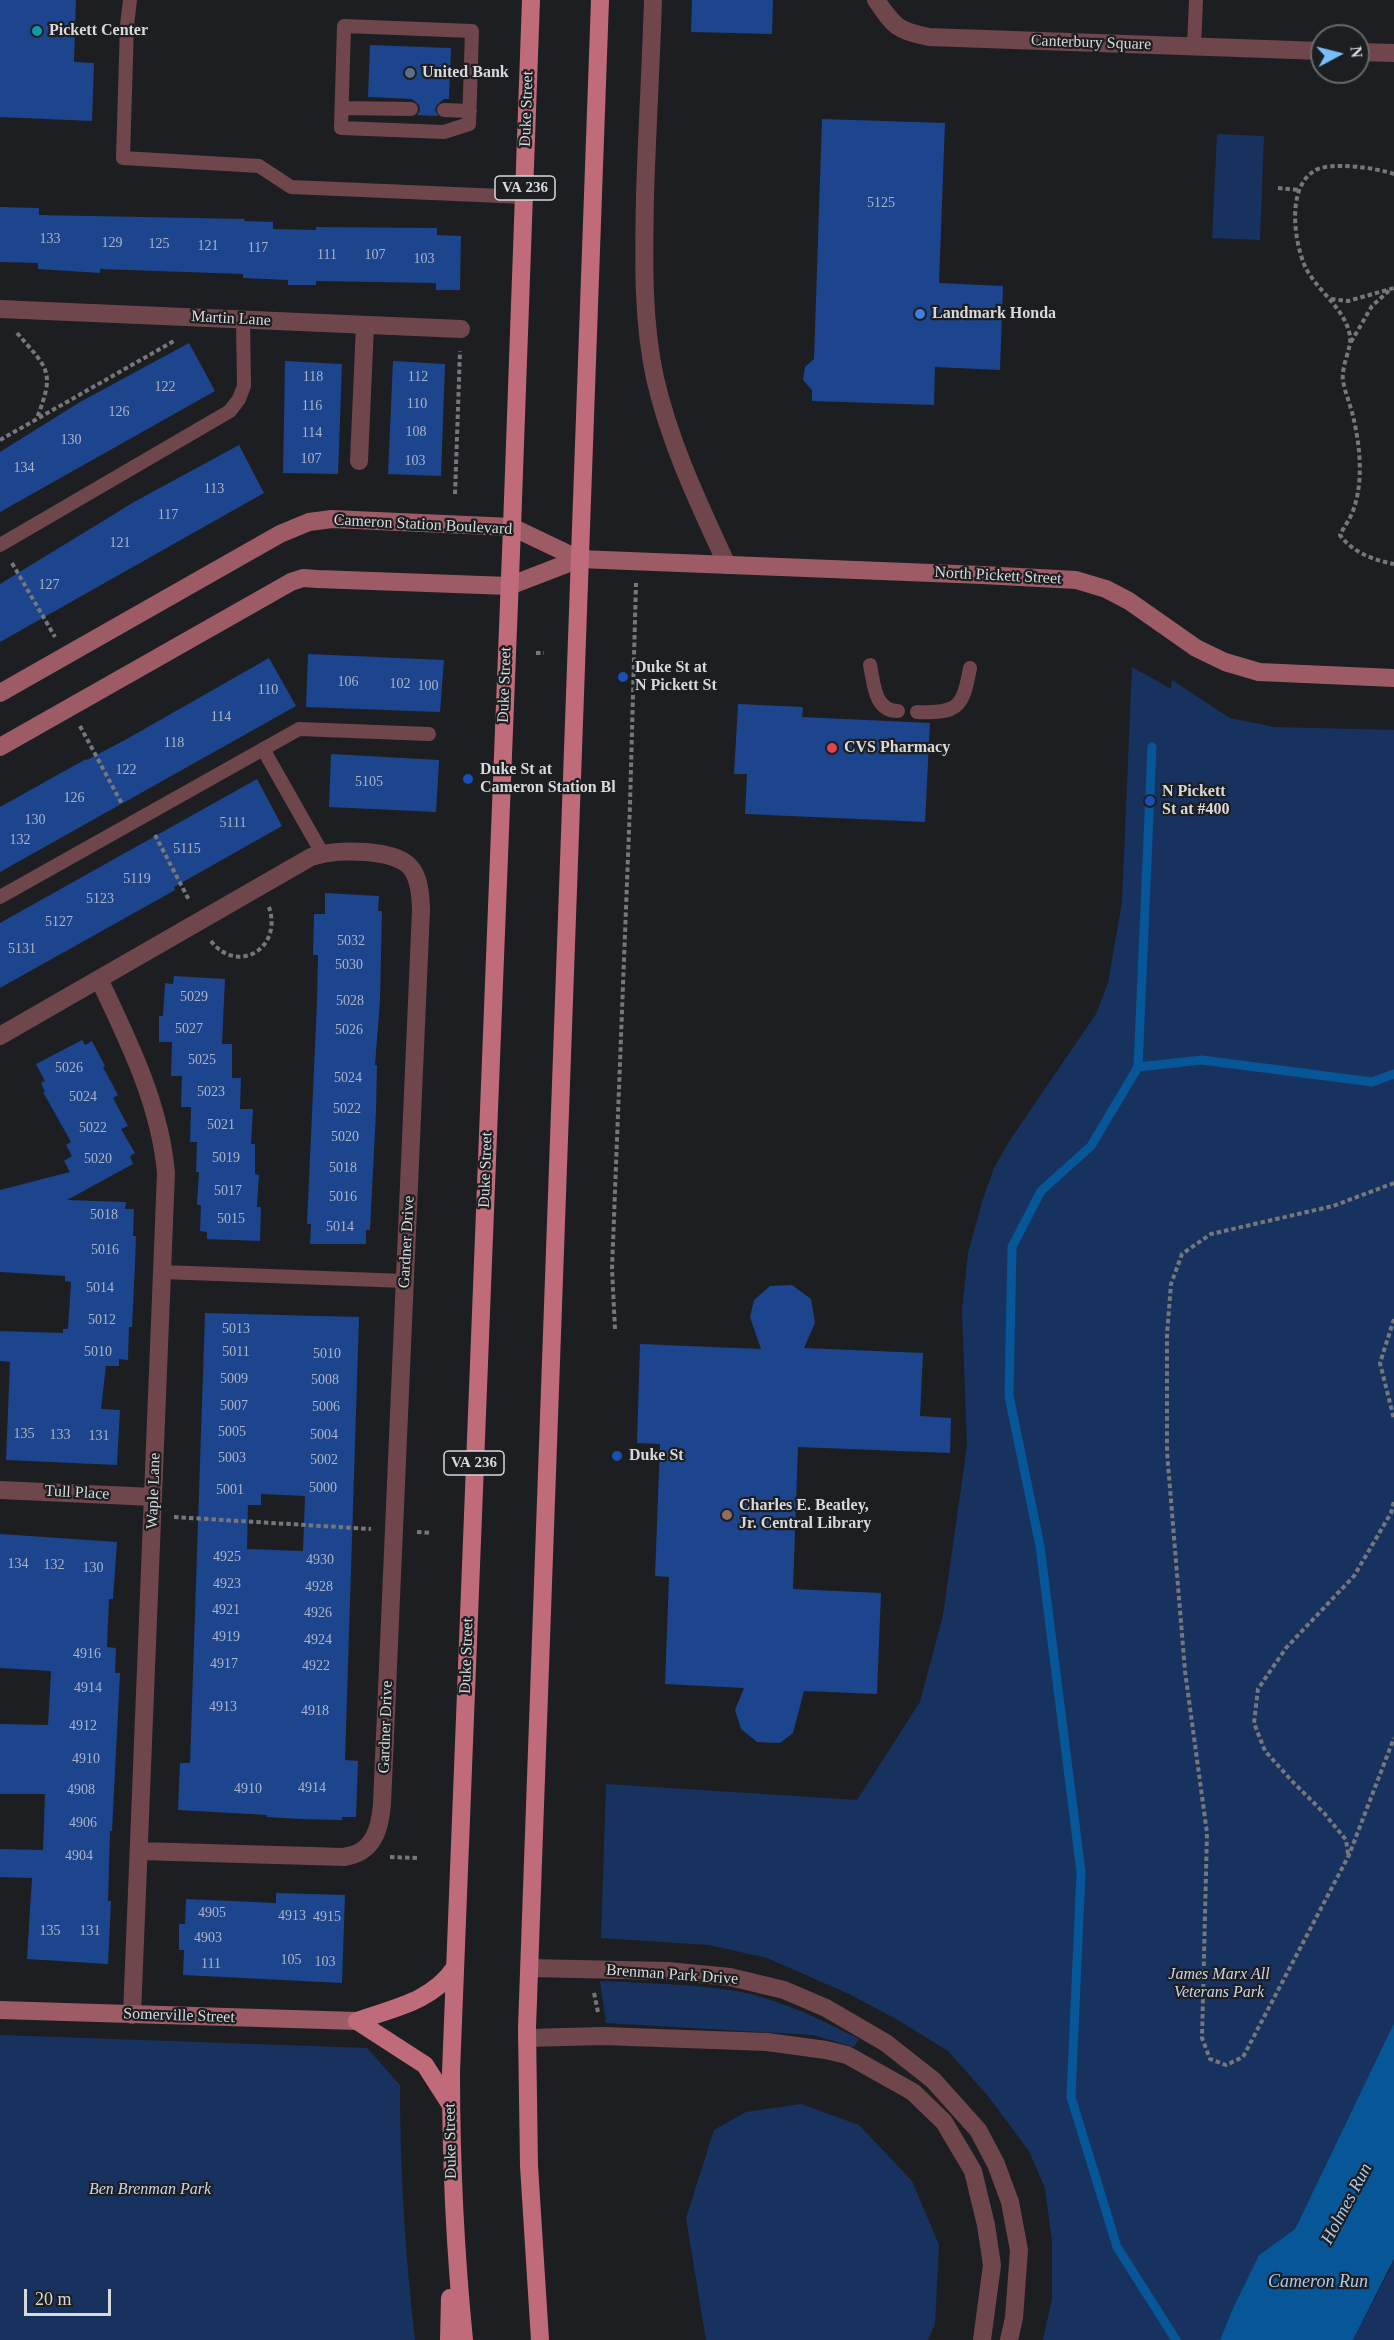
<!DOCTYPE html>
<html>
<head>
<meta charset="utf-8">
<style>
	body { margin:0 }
	#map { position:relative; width:1394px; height:2340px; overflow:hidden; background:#1d1e21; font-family:Georgia,serif }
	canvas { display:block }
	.north { position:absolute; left:1310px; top:24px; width:60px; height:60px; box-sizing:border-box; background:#1d1e21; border:2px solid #68696b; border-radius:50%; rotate:83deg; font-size:16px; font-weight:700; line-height:24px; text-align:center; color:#d8d9db }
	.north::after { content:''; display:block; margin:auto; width:21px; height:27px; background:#76c0f7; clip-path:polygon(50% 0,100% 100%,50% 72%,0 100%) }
	.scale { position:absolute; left:24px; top:2289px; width:87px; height:27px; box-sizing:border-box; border:3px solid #d8d9db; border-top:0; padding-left:8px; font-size:18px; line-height:21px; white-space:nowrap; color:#d8d9db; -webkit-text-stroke:4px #1d1e21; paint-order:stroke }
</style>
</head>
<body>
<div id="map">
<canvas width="1394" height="2340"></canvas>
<div class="north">N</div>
<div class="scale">20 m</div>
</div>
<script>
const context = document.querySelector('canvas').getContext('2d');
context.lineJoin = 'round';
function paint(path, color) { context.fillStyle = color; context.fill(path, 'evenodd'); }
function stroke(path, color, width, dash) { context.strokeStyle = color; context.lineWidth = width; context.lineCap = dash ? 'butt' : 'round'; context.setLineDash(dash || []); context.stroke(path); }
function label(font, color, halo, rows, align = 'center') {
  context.font = font + ' Georgia,serif'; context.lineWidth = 4.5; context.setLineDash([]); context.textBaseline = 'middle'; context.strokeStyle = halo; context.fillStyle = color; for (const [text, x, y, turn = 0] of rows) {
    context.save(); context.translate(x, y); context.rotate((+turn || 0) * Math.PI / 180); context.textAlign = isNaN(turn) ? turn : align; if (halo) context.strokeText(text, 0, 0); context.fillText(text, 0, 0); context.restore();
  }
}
paint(new Path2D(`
	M1217,134L1264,136L1260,240L1212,238Z
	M1132,667L1171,689L1172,680L1230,718L1274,727L1394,730V2023L1295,2229L1259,2255L1233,2308L1220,2340H1043L1052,2299V2241L1045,2188L1029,2151L988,2096L948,2051L898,2020L849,1994L767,1958L709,1945L601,1938L606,1784L857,1800L920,1702L943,1615L967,1446L962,1310L968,1253L982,1202L994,1168L1010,1140L1096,1014L1108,983L1122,902Z
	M600,1981C643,1983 687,1984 730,1990C775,1997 818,2018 859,2039L854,2047L813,2035L606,2023Z
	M0,2035L367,2048L400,2085C400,2170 405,2255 415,2340H0Z
	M801,2104L859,2125L912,2181L939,2245L935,2324L928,2340H706L686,2218L714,2130L746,2112Z
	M1394,2259V2340H1353L1390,2269Z`), '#183260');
paint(new Path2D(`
	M1394,2023V2259L1353,2340H1220L1233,2308L1259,2255L1295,2229Z`), '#065698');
stroke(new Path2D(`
	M1152,747L1138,1067L1091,1146L1041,1191L1012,1247L1009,1396L1040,1546L1081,1872L1071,2097L1117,2247L1176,2340
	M1138,1067L1202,1060L1372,1082L1394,1074`), '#065698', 9);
paint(new Path2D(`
	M0,0H76L74,62L94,63L92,121L0,117Z
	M692,0H773L772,34L691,32Z
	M370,45L451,48L449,99H444L437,105L435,110L438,116L417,115L420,110L419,105L412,99L368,97Z
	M822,119L945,123L939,283L1003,286L1000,370L935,367L934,405L812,401V390L803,380L805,367L814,359Z
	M0,207L39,208V215L245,219L244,221L273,222V229L316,230V227L437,228V235L461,236L460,290H436V283L316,281V285H288V280L243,278V274L100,269V273L38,269V263L0,262Z
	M189,343L215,391L0,512V452L80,402Z
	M285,361L342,364L338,474L283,473Z
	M393,361L445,364L441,476L388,474Z
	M239,445L264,493L0,642V584L134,502Z
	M308,654L444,660L440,712L306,707Z
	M269,658L296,706L0,872V807L86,759L87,760L125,740Z
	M738,704L803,707L802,717L930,723L925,822L745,814L747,774H734Z
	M331,754L439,760L436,812L329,807Z
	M257,779L282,826L174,887L175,890L159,899L0,988V923Z
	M325,893L379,896L378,911H382L380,1000L375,1065H377L376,1112L370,1230H366V1244H310L311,1224H307L317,1002L318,955H313L314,914H325Z
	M174,976L225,979L222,1044H232V1078H241L240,1109H253L251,1144H255V1174L259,1175L257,1207H261L260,1241L207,1239V1232L200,1231L201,1205H197L199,1172H196L197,1142H190L191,1107H181L182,1076H171L172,1042H159V1016H163L165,983L173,984Z
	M82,1040L85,1045L92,1041L105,1066L103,1067L118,1095L113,1098L128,1126L121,1129L135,1153L130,1156L133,1164L67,1200L126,1202L125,1209H134L133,1236H136L135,1264L132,1327H129L128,1360L119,1359V1366H106L101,1409L120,1410L117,1465L6,1460L10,1362L0,1361V1331L63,1333V1329H68L71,1282L65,1281V1276L0,1272V1190L70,1172L64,1161L72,1156L66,1145L71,1142L43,1092H45L41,1083L45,1081L36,1064Z
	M792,1285L811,1299L815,1323L804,1348L923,1353L920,1416L951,1418L950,1453L798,1447L793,1589L881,1593L877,1694L804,1691L793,1733L780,1743L757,1742L741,1729L735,1710L744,1688L665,1684L669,1577L655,1576L660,1444L637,1443L640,1344L761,1349L750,1317L754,1300L770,1286Z
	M205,1313L359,1317L345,1760L358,1761L356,1817H342V1820L301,1819L267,1817V1815L178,1810L180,1763H190ZM261,1494L305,1496L303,1551L247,1549L248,1505H261Z
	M0,1534L117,1542L113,1599H109L107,1647L116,1648L115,1673H120L112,1831H110L108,1901H111L108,1964L27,1959L32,1878L0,1877V1849L43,1850L45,1794H0V1724L48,1725L51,1671L0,1668Z
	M276,1893L345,1895L342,1983L183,1975L184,1950H179V1924H185L186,1899L276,1903Z`), '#1c458d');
stroke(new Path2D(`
	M1394,174C1377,168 1329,161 1314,171C1287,188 1294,239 1304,264C1315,290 1345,307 1350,336C1352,348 1341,365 1343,381C1345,392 1350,404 1353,416C1360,445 1364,481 1353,511C1350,519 1344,527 1340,535C1352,552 1373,560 1394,564
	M1278,188L1299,190
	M1331,299L1348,301L1394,288
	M17,333C49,370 55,371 37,418
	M1351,342L1372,306L1391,289
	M0,440L174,341
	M455,494L460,351
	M12,563L55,637
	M536,653H544
	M80,726L122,804
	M155,835L189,900
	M211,941C237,975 283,949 269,907
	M1394,1183L1333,1206L1211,1234L1182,1254L1171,1284L1167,1334V1452L1185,1671L1207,1833L1202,2038L1210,2059L1226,2065L1243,2057L1349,1855L1394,1738
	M1394,1319L1380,1363L1394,1419
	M615,1329L612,1269L630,805L636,583
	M174,1517L371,1529
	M417,1532L432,1533
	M1348,1854L1346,1840L1324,1813L1291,1780L1265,1751L1254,1723L1258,1689L1286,1648L1354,1576L1391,1513L1394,1501
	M390,1857L417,1858
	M594,1993L598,2012`), '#76777a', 4, [4.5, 3]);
stroke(new Path2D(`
	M130,0L127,25L123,158L259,166L291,187L525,197
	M344,26L472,31L469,124L444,132L341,128Z
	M1194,47L1196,0
	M342,108L411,109
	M444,110L470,111
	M0,545L230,411L239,399L244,386L243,320
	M870,665C874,683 874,711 898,711
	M917,712C958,714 963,707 970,668
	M263,749L322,853
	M0,897L299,729L429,734
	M162,1272L405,1281`), '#6f464c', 14);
stroke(new Path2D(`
	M653,0C651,65 647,131 645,196C644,257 642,318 655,378C670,444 699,504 727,565
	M876,0C894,26 897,31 929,37L1322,51
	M1358,52L1394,53
	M0,309L461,329
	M359,461L365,325
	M99,979C128,1040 160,1104 166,1173L132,2015
	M0,1036L311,857C330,851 346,851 366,852C409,856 420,866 421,910L382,1804C380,1830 373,1853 344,1857L139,1851
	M0,1490L153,1497
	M530,1968L668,1971L730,1977L784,1990L826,2008L886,2043L933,2080L978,2130L996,2164L1010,2202L1019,2250L1014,2318L1009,2340
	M527,2038L603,2036L767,2042L826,2050L847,2055L913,2092L944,2122L973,2171L986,2225L992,2265L982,2340`), '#6f464c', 18);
stroke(new Path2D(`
	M0,693L280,534L309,522L332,519L512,527L579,559
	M0,747L291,582L303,578L318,579L509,586L579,559L982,575L1076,580L1106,589L1129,601L1196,648L1225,662L1259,672L1394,678
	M0,2010L357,2021`), '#9d5b65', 18);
stroke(new Path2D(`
	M357,2021L425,2065L450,2104
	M357,2021C393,2008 431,2002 454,1969
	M449,2340L450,2298
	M464,2340C455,2250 451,2162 451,2072L512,527L531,0
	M540,2340L529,2166L527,2028L600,0`), '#c06b79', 18);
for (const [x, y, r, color] of [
	[37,31,6,"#0f9aa8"],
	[410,73,6,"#5c6f8a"],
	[920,314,6,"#3f7fe0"],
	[623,677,6,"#1a4fb4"],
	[832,748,6,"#e0444e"],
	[468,779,6,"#1a4fb4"],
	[1150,801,6,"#1a4fb4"],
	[617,1456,6,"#1a4fb4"],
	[727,1515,6,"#8d6e63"]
]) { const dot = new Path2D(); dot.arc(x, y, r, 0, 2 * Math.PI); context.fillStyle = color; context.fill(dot); stroke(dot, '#1d1e21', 2); }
label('14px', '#a9b4c8', null, [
	["5125",881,203],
	["133",50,239],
	["129",112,243],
	["125",159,244],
	["121",208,246],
	["117",258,248],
	["111",327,255],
	["107",375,255],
	["103",424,259],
	["118",313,377],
	["112",418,377],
	["122",165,387],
	["110",417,404],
	["116",312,406],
	["126",119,412],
	["108",416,432],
	["114",312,433],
	["130",71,440],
	["107",311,459],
	["103",415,461],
	["134",24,468],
	["113",214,489],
	["117",168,515],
	["121",120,543],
	["127",49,585],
	["106",348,682],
	["102",400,684],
	["100",428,686],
	["110",268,690],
	["114",221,717],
	["118",174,743],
	["122",126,770],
	["5105",369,782],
	["126",74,798],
	["130",35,820],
	["5111",233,823],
	["132",20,840],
	["5115",187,849],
	["5119",137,879],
	["5123",100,899],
	["5127",59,922],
	["5032",351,941],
	["5131",22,949],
	["5030",349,965],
	["5029",194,997],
	["5028",350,1001],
	["5027",189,1029],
	["5026",349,1030],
	["5025",202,1060],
	["5026",69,1068],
	["5024",348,1078],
	["5023",211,1092],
	["5024",83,1097],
	["5022",347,1109],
	["5021",221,1125],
	["5022",93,1128],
	["5020",345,1137],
	["5019",226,1158],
	["5020",98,1159],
	["5018",343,1168],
	["5017",228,1191],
	["5016",343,1197],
	["5018",104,1215],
	["5015",231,1219],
	["5014",340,1227],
	["5016",105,1250],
	["5014",100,1288],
	["5012",102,1320],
	["5013",236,1329],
	["5010",98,1352],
	["5011",236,1352],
	["5010",327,1354],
	["5009",234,1379],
	["5008",325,1380],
	["5007",234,1406],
	["5006",326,1407],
	["5005",232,1432],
	["135",24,1434],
	["133",60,1435],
	["5004",324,1435],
	["131",99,1436],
	["5003",232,1458],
	["5002",324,1460],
	["5000",323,1488],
	["5001",230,1490],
	["4925",227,1557],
	["4930",320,1560],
	["134",18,1564],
	["132",54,1565],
	["130",93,1568],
	["4923",227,1584],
	["4928",319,1587],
	["4921",226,1610],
	["4926",318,1613],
	["4919",226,1637],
	["4924",318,1640],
	["4916",87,1654],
	["4917",224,1664],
	["4922",316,1666],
	["4914",88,1688],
	["4913",223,1707],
	["4918",315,1711],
	["4912",83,1726],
	["4910",86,1759],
	["4914",312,1788],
	["4910",248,1789],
	["4908",81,1790],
	["4906",83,1823],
	["4904",79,1856],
	["4905",212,1913],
	["4913",292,1916],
	["4915",327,1917],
	["135",50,1931],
	["131",90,1931],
	["4903",208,1938],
	["105",291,1960],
	["103",325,1962],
	["111",211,1964]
]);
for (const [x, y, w] of [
	[525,188,60],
	[474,1463,60]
]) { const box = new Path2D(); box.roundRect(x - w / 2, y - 12, w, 24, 4.5); context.fillStyle = '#1d1e21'; context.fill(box); stroke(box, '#d8d9db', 1.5); }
label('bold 15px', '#d8d9db', null, [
	["VA 236",525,188],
	["VA 236",474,1463]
]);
label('bold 16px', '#d8d9db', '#1d1e21', [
	["Pickett Center",49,31],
	["United Bank",422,73],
	["Landmark Honda",932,314],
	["Duke St at",635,668],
	["N Pickett St",635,686],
	["CVS Pharmacy",844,748],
	["Duke St at",480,770],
	["Cameron Station Bl",480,788],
	["N Pickett",1162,792],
	["St at #400",1162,810],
	["Duke St",629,1456],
	["Charles E. Beatley,",739,1506],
	["Jr. Central Library",739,1524]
], 'left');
label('16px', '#d8d9db', '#1d1e21', [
	["Canterbury Square",1091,43,2],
	["Duke Street",527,109,-88],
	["Martin Lane",231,319,3],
	["Cameron Station Boulevard",423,525,3],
	["North Pickett Street",998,576,3],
	["Duke Street",505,685,-88],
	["Duke Street",486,1170,-88],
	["Gardner Drive",407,1242,-87],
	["Waple Lane",154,1491,-88],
	["Tull Place",77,1493,3],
	["Duke Street",467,1656,-88],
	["Gardner Drive",386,1727,-88],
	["Brenman Park Drive",672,1975,4],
	["Somerville Street",179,2016,2],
	["Duke Street",451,2141,-91]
]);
label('italic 16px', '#c9d6ea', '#1d1e21', [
	["James Marx All",1219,1975],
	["Veterans Park",1219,1993],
	["Ben Brenman Park",150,2190]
]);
label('italic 18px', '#a8c9ee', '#1d1e21', [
	["Holmes Run",1347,2204,-62],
	["Cameron Run",1318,2282]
]);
</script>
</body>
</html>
